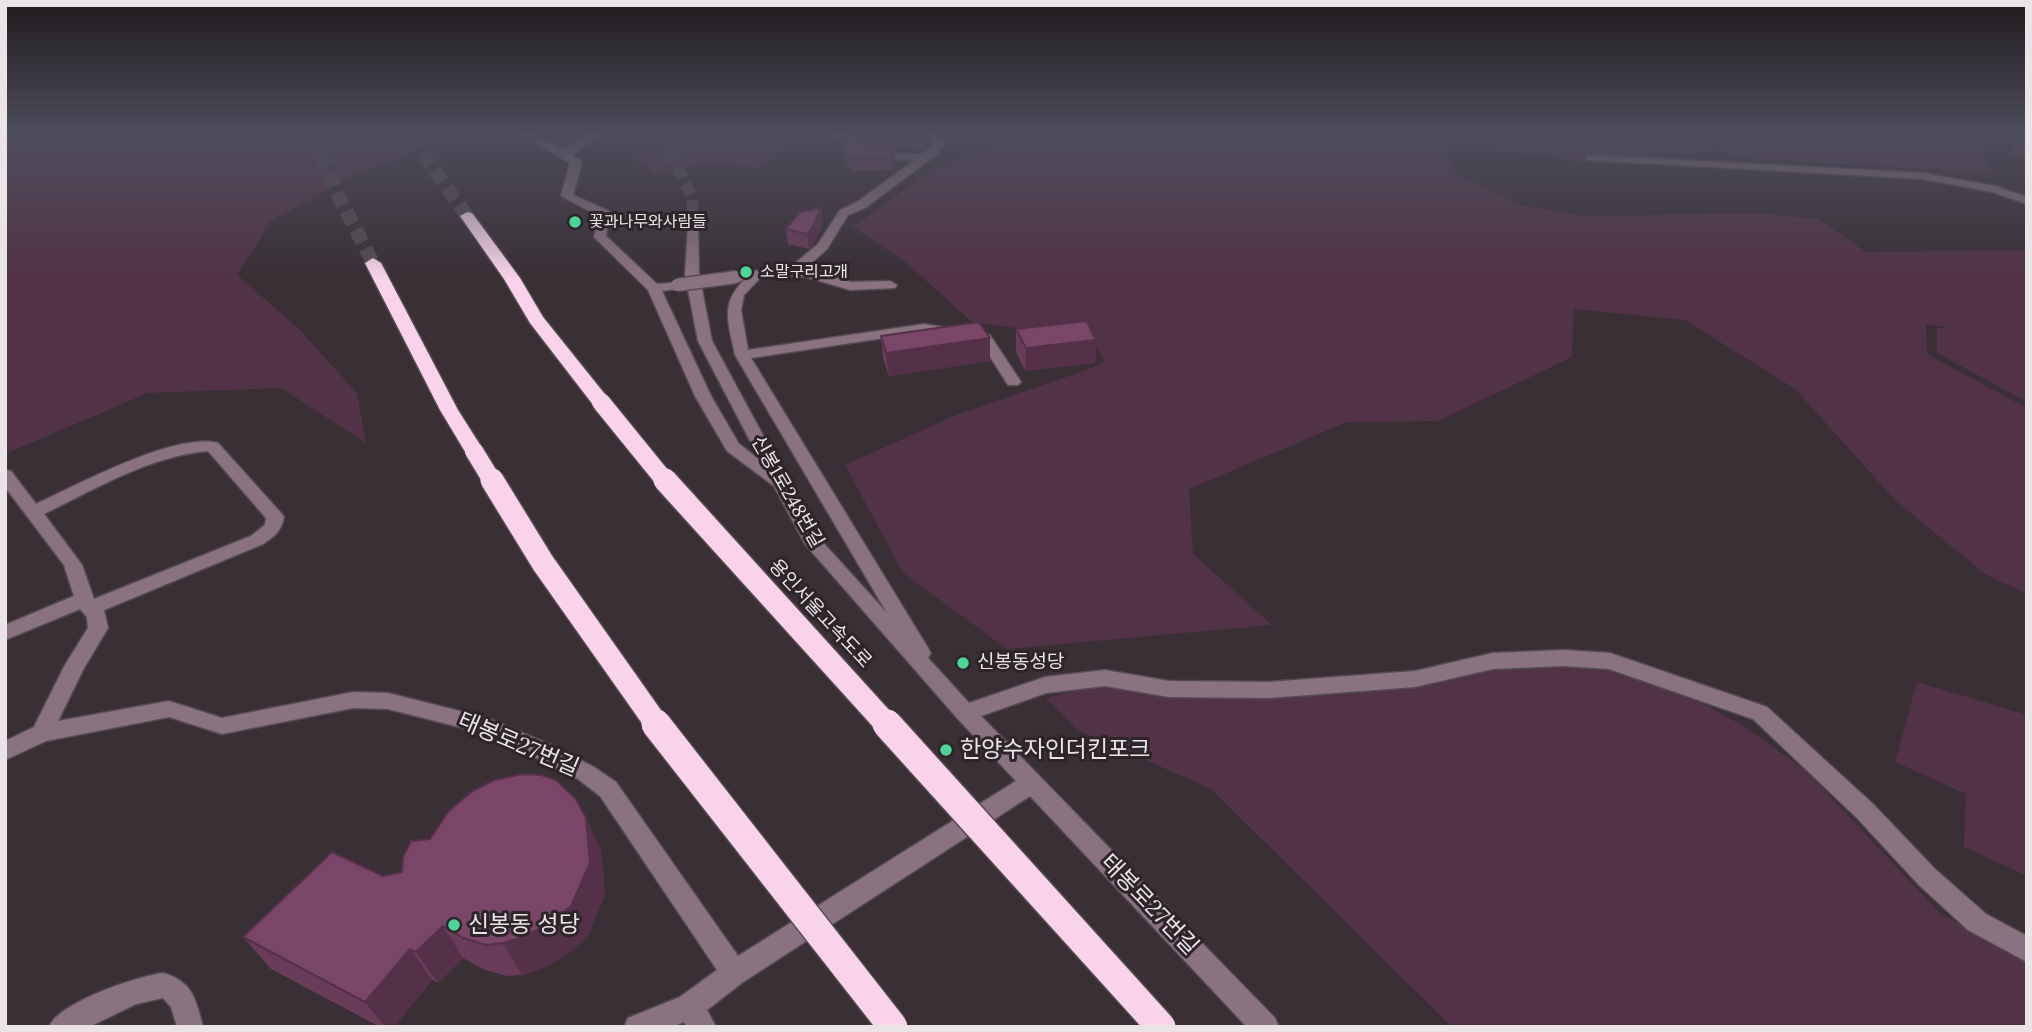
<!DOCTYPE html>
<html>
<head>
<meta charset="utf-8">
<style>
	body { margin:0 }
	#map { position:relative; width:2032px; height:1032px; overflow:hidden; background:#392f35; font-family:Lora,serif }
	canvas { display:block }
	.frame { position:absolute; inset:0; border:7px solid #eae4e7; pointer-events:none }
</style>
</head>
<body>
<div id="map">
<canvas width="2032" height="1032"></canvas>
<div class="frame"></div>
</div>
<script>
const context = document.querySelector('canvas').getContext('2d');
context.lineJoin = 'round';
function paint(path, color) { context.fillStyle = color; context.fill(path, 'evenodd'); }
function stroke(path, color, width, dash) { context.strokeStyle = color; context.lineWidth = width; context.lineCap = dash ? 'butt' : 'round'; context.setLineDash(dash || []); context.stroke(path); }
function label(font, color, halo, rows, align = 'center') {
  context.font = font + ' Lora,"Noto Sans KR",serif'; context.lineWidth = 6; context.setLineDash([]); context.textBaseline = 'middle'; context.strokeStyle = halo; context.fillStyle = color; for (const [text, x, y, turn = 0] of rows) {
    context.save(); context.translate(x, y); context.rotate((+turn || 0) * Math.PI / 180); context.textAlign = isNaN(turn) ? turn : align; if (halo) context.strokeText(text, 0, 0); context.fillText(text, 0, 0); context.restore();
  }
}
paint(new Path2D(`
	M5,134H444L406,157L356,174L271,221L237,275L298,328L357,393L366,443L281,388L148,393L5,454Z
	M682,134H796L783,151L757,168C718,163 694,162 656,175L628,153L678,144Z
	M1037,134H1475L1445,146L1451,166L1466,179L1522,205L1584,216L1758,213L1818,219L1866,252L2027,250V402L1937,353V328H1949L1926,324L1927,354L2027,408V594L1985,574L1896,501L1795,389L1685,320L1574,309L1572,357L1438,421L1347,422L1189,489L1193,554L1272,625L1007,649L903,573L845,465L956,415L1092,368L1105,360L1090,338L972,322L903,260L853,227L936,167L997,144Z
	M1481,134H1697L1718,152L1654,154L1665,164L1582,163L1549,154H1518L1494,150Z
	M1704,134H1994L1993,142L1982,148L1992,173L1746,158L1722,152Z
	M1533,662L1599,666L1704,704L1747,728L1806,771L1941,914L2014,952L2027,955V1027H1452L1211,789L1078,730L1046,698L1107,682L1182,691Z
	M1917,682L2027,715V876L1964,847L1966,794L1895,762Z`), '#523247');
stroke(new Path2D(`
	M665,134L673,158L692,197L694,229`), '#544a50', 12, [12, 6]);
stroke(new Path2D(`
	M313,134L337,193L373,263
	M414,134L427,160L467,216`), '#544a50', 14, [14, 7]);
const minor = new Path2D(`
	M520,134H533L563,150L587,134H599L572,155L582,162L573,195L609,211L606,236L657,284L682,282V288L662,291L711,396L739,444L760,460L698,341L685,274L688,229L694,225L698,226L699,274L712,341L818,537L887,613L735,355C729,324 719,305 744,280L736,281L729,277L736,273L791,267L818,244L840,210L857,202L915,160L874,159L870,158V154H924L933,145L927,134H937L944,145L936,155L865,208L848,215L827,249L805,269L851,282L890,281L897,285L895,288L850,290L806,277L783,274L761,277L744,295L741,310L748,350L924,324L990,335L1021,382L1018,385H1008L980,341L924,332L751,358L928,648L931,653L928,658L969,703L1045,677L1105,670L1169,681L1268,682L1415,671L1493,653L1564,650L1610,653L1767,707L1873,804L1935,869L1986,914L2027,936V962L1968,930L1919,885L1857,818L1753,719L1609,669L1564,666L1493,669L1415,687L1268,698L1169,697L1105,686L1046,693L981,716L1275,1018L1279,1027H1247L1030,796L743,982L707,1010L716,1027H687L684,1022L672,1027H624L628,1018L680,997L717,970L600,796L578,779L535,757L475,731L388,709L353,708L222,734L169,717L46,741L5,760V741L34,727L65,665L88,628L87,617L80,609L5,640V625L74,596L64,565L5,487V470L11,471L36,504C77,485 175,432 218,443L281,513L284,517C282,530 274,537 263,544L104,610L108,628L84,668L58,721L169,701L222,718L353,692L388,693L487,718L551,745L594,767L616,782L738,956L1016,781L958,719L805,544L774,486L727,451L695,396L648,290L594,237L599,216L561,196L570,163ZM208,451L266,518L265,525L251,536L94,599L82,565L44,514C95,489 150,456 208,451Z
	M898,134L893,137C875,139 845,147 830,137L834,134Z
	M1590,155L1923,173L1995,186L2027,197V204L1992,192L1923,179L1586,160V156Z
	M163,973C192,981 196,999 203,1027H177L171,1007L163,998L136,1004L89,1027H49C58,1003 137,976 163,973Z`);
const highway = new Path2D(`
	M467,212L472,213L520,278L543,317L608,398L610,402L608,406H594L530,323L504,279L460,216Z
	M373,258L381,263L458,410L484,451L481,455H467L440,410L365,263Z`);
stroke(minor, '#554c51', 3);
stroke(highway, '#554c51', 3);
paint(minor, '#8b7281');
paint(highway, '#f8d3e9');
const minorBridge = new Path2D(`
	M677,285L736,277`);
const highwayBridgeFar2 = new Path2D(`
	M601,402L666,482
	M474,451L493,482`);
const highwayBridgeFar1 = new Path2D(`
	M492,480L543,563L658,726
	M665,480L888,726`);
const highwayBridge = new Path2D(`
	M656,724L893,1027
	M887,724L1161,1027`);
stroke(minorBridge, '#554c51', 15, []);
stroke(highwayBridgeFar2, '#554c51', 21, []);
stroke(highwayBridgeFar1, '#554c51', 26, []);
stroke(highwayBridge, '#554c51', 32, []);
stroke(minorBridge, '#8b7281', 12);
stroke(highwayBridgeFar2, '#f8d3e9', 18);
stroke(highwayBridgeFar1, '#f8d3e9', 23);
stroke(highwayBridge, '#f8d3e9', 29);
paint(new Path2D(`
	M847,134H928L929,146L924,150L897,145L896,151H895V168L892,170L850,171V167H845L844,154Z
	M2027,140V159L2010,154L2015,147Z
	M821,208L823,223L813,245L809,249L788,244L786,229Z
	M1016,329L1096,340L1095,363L1025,371L1016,352Z
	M881,336L990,361L889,376L883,359Z
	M586,818L601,850L605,895L587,938L564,957L541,969L522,975L506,976L483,969L463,958L438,983L432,980L394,1027H380L271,969L243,937L383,876L402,872L430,839Z`), '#693c59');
paint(new Path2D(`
	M554,134H563L555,139Z
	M927,134H928L929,146L924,150V137Z
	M895,149V168L892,170L891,157Z
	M821,208L823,223L813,245L809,249L807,234Z
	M990,338V361L889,376L886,353Z
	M1096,340L1095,363L1025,371L1026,348Z
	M586,818L601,850L605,895L587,938L564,957L541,969L522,975L503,943Z
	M443,926L463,958L438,983L416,952Z
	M410,949L432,980L394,1027H385L365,1002Z`), '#553149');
const building = new Path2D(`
	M847,134H896L895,139H866L863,141L865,148L895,149L894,155L891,157L849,158V154H844Z
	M904,134H927L924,137Z
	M2027,140V151L2015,147Z
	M821,208L811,230L807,234L786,229L800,212Z
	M1087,321L1096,340L1026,348L1016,329Z
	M979,322L990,338L886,353L881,336Z
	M523,774L541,775L556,780L576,799L586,818L590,863L571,906L547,925L523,937L503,943L486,945L463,938L443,926L416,952L410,949L365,1002L243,937L332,852L383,876L402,872L403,857L411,841L430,839L448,812L471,792L494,780Z`);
paint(building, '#7a4668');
stroke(building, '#553149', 2);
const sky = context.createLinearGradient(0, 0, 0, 279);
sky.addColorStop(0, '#1f1a1d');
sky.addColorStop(0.48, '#4e4d5c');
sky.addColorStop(1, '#4e4d5c00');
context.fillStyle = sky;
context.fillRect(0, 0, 2032, 279);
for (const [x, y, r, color] of [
	[575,222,7,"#4ed399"],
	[746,272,7,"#4ed399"],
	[963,663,7,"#4ed399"],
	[946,750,7,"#4ed399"],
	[454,925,7,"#4ed399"]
]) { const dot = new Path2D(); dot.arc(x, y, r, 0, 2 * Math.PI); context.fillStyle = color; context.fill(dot); stroke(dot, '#2e252b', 2.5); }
label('16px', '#eae4e7', '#2e252b', [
	["꽃과나무와사람들",589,222],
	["소말구리고개",760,272]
], 'left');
label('19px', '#eae4e7', '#2e252b', [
	["신봉1로248번길",787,492,60],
	["용인서울고속도로",820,614,47]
]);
label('19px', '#eae4e7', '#2e252b', [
	["신봉동성당",977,663]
], 'left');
label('23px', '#eae4e7', '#2e252b', [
	["태봉로27번길",518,745,23],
	["태봉로27번길",1149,905,46]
]);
label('23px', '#eae4e7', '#2e252b', [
	["한양수자인더킨포크",960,750],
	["신봉동 성당",468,925]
], 'left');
</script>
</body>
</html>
